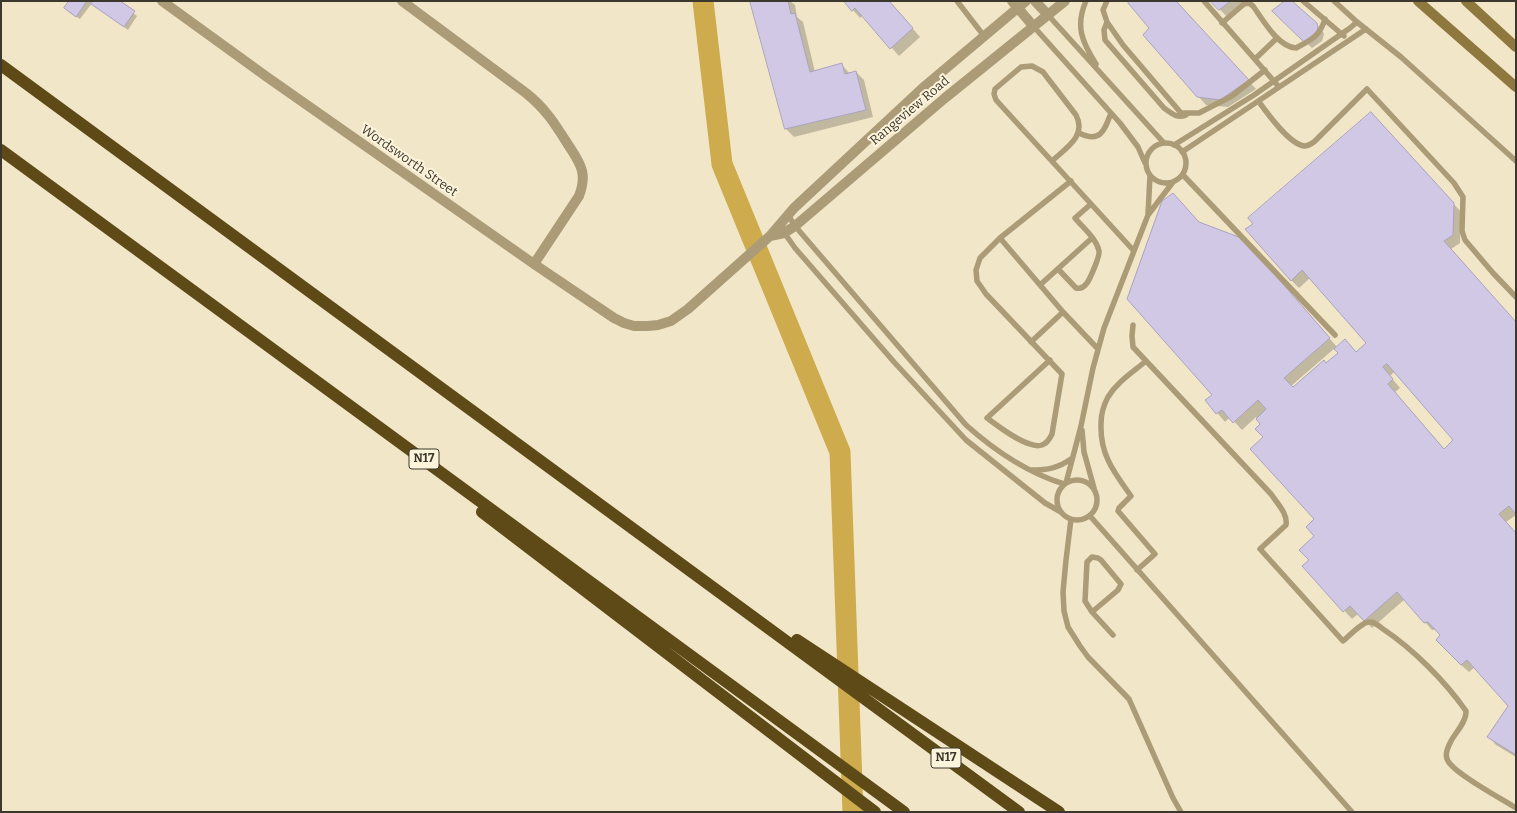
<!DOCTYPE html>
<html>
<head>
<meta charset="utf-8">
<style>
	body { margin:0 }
	#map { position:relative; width:1517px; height:813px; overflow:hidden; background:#f2e6c9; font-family:Bitter,serif }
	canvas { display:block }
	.frame { position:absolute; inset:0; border:2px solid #3d382d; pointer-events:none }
</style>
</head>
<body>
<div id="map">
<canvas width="1517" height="813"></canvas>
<div class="frame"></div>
</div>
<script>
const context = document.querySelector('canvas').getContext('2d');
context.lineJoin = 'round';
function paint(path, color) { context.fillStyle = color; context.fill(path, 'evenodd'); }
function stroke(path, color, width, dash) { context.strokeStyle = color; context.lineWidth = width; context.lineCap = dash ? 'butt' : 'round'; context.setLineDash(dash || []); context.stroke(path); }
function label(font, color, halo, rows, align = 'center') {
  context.font = font + ' Bitter,serif'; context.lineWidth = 4; context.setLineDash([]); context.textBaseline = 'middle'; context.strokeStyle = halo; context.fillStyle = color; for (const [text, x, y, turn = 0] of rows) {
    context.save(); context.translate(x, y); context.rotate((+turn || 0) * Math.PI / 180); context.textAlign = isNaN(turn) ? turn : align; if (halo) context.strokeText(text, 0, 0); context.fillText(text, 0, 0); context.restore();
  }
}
paint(new Path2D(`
	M71,1H118L137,16L128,30L92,3L80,19L69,12Z
	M751,1H790L795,5L797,17L803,22L815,72L842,65L850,74L856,72L864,80L873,117L794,137L786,129Z
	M845,1H889L920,37L899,56L863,15L860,18Z
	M1132,1H1175L1256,89L1228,107L1206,105L1198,96Z
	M1212,1H1249L1228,18Z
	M1287,1H1291L1322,30L1324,34L1322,41L1312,48L1274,11Z
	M1378,121L1461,212L1460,243L1451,249L1516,323V515L1506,522L1516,534V757L1496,745L1489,737L1510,706L1475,667L1469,672L1461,665L1441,635L1436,629L1432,630L1405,599L1372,628L1358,614L1352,619L1303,566L1310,560L1315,536L1316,519L1264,437L1262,424L1256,417L1242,430L1230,417L1225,422L1207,401L1213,396L1200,223L1251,248L1337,347L1357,353L1368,343L1310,278L1299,288L1291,280ZM1335,348L1339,353L1326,364L1293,388L1291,386ZM1395,371L1455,440L1444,449L1395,392L1400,388L1390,376Z`), '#0003');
stroke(new Path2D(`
	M703,1L722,164L840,452L853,812`), '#ceab4c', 21);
const building = new Path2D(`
	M69,1H87L76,17L64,8Z
	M93,1H120L135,11L124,27L91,4Z
	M750,1H788L791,14L795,13L810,72L842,63L845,74L856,71L866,110L785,129Z
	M844,1H889L913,28L890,49L855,8L852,11Z
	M1130,1H1176L1249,80L1220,100L1197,97L1143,35L1149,28L1128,3Z
	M1210,1H1231L1219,10Z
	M1285,1H1292L1317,23L1318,28L1316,35L1305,43L1272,11Z
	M1371,112L1454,203L1453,235L1444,241L1516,322V513H1515L1509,506L1499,514L1516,533V755L1487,737L1508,706L1467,660L1461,665L1436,640L1440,635L1428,622L1424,623L1397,592L1364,621L1350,606L1343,612L1302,566L1309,560L1299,550L1314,536L1306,527L1314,519L1250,449L1263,437L1255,429L1260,424L1256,419L1266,409L1258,400L1233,423L1222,410L1216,414L1205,400L1212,395L1127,299L1162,201L1173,193L1199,222L1244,239L1330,338L1284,378L1293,387L1324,360L1326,363L1338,353L1334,349L1345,339L1356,352L1366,343L1302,270L1291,281L1245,229L1253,224L1248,218ZM1387,364L1453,440L1444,449L1388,384L1393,379L1383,367Z`);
paint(building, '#d0c8e5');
stroke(building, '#a9a2be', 1);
stroke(new Path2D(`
	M957,1L984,36
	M1086,1C1075,26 1082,42 1096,64
	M1107,1L1103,10L1107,22L1123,45L1181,113H1199L1232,96L1265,70
	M1204,1L1279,87
	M1303,1L1344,36
	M1334,1L1357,22L1401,57L1516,161
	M1048,15L1164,143
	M1107,22L1104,30L1105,40L1164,108C1171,113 1177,119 1186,115
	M1222,23L1244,4L1249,3L1253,6C1263,20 1278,47 1296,48C1311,40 1320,36 1325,19
	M1034,27L1120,123L1138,147L1145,163
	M1255,59L1277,38
	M1259,102C1267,113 1289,144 1304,146C1309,146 1311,144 1315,141L1367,89L1454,183L1463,197L1462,231L1465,240L1493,273L1516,297
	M1079,133C1100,143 1104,132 1111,113
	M1146 163a20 20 0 1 1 40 0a20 20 0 1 1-40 0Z
	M1174,145L1254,95L1350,28L1357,22
	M1182,152L1366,29
	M1052,161C1066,148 1087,136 1076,115L1043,72L1032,66L1021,67L995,89L994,94L996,100L1134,251
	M1183,175L1335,335
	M1148,214L1150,176
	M788,215L795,226L966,425C994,450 1028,473 1064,484
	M783,231L795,248L894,362L966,440L1045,503L1061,512
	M1000,238L1063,312L1098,349
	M1058,269L1076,288C1080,289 1084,287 1087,283C1090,279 1100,256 1099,251C1096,238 1083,228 1075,218L1091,204
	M1040,285L1092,238
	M1133,325L1132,336L1133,347L1271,494C1277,503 1288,514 1286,525L1260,549L1343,641C1349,636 1363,621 1370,622C1375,622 1379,626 1383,629C1413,649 1445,681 1466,711C1467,721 1456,732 1451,741C1448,747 1444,755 1448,761C1455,774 1502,799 1516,808
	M1031,342L1063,312
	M1050,360L987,418C998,426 1028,450 1042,445C1048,443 1050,438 1052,434L1062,374L986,294L977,281L976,270L980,258L1000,238L1071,181
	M1082,430L1084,452L1094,488
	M1032,470C1048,470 1058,468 1071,459
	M1057 500a20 20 0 1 1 40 0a20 20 0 1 1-40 0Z
	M1066,483L1081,426L1093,368L1104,328L1148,215L1173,182
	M1090,516L1352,812
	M1071,519L1066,560L1063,592L1064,611L1068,627L1080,646L1088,657L1129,699L1173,798L1181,812
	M1137,570L1155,554L1118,511L1119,508L1131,496C1114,472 1100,455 1101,424C1101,414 1103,406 1108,397C1117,382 1133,372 1146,361
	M1092,612L1118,590L1121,584L1101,560L1098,558L1092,557L1087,562L1085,601L1092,612L1113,635`), '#ab9c77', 5.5);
stroke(new Path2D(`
	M162,1L267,77L534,264L614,318L624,323L634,326H648L658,325L671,321L688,309L770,236L794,208L925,86L1026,1
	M402,1L526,93C546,109 555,124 569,146C574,154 580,162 582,171C584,179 582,188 579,196L534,264
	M1012,1L1034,27
	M1035,1L1048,15
	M770,236L784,233L795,226L945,98L1065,1`), '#ab9c77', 10);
stroke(new Path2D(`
	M1418,1L1516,87
	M1466,1L1516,47`), '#8e783e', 10);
stroke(new Path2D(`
	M1,65L1019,812
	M1,150L904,812
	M482,512L875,812
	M797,640L1059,812`), '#5d4a17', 12);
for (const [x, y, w] of [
	[424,459,30],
	[946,758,30]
]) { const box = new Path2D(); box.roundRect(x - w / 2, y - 10, w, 20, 3); context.fillStyle = '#fdf4dc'; context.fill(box); stroke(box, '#3d382d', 1); }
label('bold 12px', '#3d382d', null, [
	["N17",424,459],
	["N17",946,758]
]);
label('13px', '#3d382d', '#fdf4dc', [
	["Rangeview Road",910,111,-40],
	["Wordsworth Street",409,161,35]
]);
</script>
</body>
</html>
